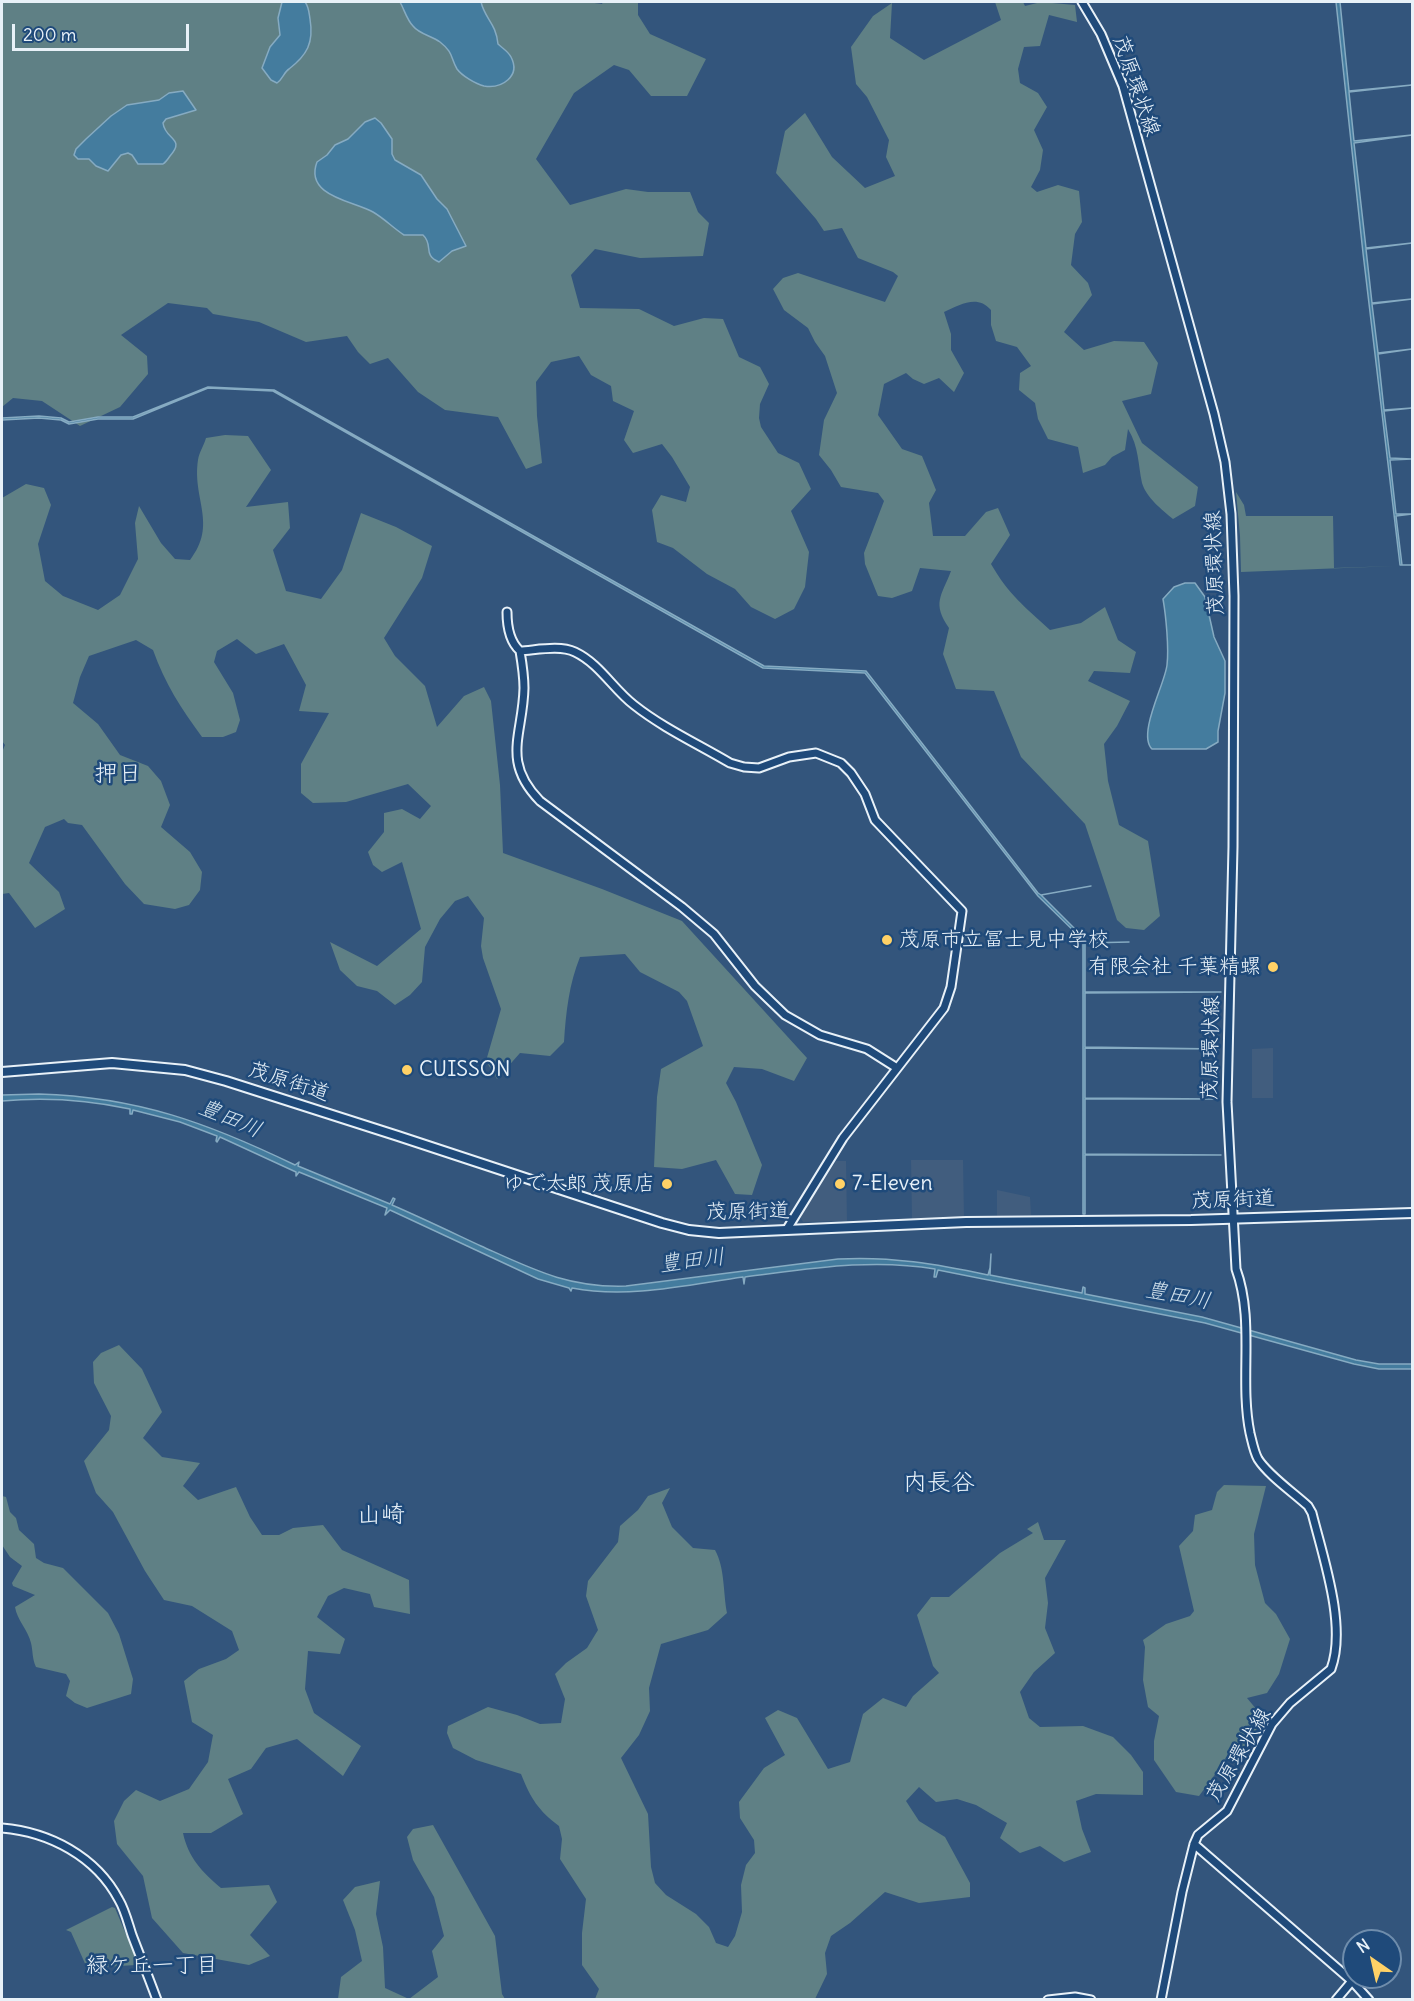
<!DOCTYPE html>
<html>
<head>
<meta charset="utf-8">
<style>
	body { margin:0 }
	#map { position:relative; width:1414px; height:2001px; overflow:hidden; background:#33557c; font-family:Delius,sans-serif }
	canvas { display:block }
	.frame { position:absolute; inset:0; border:3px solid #e8f1f8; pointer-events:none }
	.north { position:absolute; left:1342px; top:1929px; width:60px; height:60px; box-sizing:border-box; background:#1f4a7a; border:2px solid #6f8dac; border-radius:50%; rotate:326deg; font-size:16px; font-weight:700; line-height:24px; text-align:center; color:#e8f1f8 }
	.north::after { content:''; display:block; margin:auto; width:21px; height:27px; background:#ffd166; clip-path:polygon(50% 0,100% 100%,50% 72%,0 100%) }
	.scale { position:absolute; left:12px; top:24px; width:177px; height:27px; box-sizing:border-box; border:3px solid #e8f1f8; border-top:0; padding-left:8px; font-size:18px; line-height:21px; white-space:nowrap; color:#e8f1f8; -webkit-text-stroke:4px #1f4a7a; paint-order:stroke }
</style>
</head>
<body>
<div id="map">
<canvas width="1414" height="2001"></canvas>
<div class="frame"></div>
<div class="north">N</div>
<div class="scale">200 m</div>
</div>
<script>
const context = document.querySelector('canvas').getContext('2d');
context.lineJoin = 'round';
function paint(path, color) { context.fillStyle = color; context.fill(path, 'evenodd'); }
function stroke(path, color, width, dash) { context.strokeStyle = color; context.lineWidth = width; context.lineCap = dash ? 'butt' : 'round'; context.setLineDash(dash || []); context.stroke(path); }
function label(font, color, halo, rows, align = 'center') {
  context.font = font + ' Delius,"Klee One",sans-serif'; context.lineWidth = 5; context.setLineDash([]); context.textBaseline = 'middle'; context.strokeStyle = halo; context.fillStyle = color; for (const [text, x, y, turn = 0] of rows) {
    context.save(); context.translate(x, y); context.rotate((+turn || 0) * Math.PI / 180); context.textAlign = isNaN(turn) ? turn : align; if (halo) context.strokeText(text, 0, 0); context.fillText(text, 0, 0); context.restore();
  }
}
paint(new Path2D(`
	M1273,1048V1098H1252V1049Z
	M911,1160H963L964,1217L912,1219Z
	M836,1161H846L847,1221L803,1222L800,1217Z
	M997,1190L1030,1197L1031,1215L997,1216Z`), '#415d7e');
paint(new Path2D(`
	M2,2H587L602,4L603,2H638V15L650,34L706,59L687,96H651L629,70L614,65L574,93L536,159L570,205L626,189L648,192H690L698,212L709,223L703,256L640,258L595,249L571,275L580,308L639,309L674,326L704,318L723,319L739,357L760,367L769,384L760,404L759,418L761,427L778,453L799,463L811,489L791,511L809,552L805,587L794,609L775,619L751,607L735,589L707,574L673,548L657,542L652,510L661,495L686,502L690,487L672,457L662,444L633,453L624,440L634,411L613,401L611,386L591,375L579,356L551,362L536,382L537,416L542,463L526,469L498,417L445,410L418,392L388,358L370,364L358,352L347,336L306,342L259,322L213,314L207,308L168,303L121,335L147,356L148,374L120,407L80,426L42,401L13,398L2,407Z
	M995,2H1023L1025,6L1041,2L1075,5L1077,22L1049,15L1040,46L1024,47L1018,69L1020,83L1038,93L1047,107L1034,130L1043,150L1040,170L1031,187L1037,192L1058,185L1079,191L1082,222L1075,234L1071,265L1088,283L1092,295L1064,332L1084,350L1114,341L1144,342L1158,363L1151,394L1122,401L1142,443L1198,487L1195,506L1173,519C1162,510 1146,497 1142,483C1138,464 1139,447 1128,429L1125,450L1112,457L1105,465L1083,473L1078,447L1048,439L1038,419L1035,403L1019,390L1020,373L1031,366L1017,347L996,341L991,325V310C977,294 960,305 944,312L951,334V350L964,373L954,392L939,378L924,384L913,379L906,373L884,384L878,415L902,449L922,456L936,490L929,503L933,536H965L986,512L998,508L1010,535L991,564C1009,595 1025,607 1050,630L1081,623L1105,607L1118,640L1136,652L1130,673L1094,671L1088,681L1130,701L1117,726L1104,744L1108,781L1119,825L1148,841L1160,916L1144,930L1126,928L1117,920L1085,824L1021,757L994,691L956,689L943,654L949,628C932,603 941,597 951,571L920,568L912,591L892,598L878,596L865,564L864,553L884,501L878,493L841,487L831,470L819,455L824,420L837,393L825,356L815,342L808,328L784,310L773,289L783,278L798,273L885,302L898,276L893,272L858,258L842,228L824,231L816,219L776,173L785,131L805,113L832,157L865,188L895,176L886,157L889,140L867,97L856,84L851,47L873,16L892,3L890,38L924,60L1001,20Z
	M225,435L248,436L271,470L246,507L288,502L290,528L273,550L286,591L321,599L342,570L361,513L396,527L432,546L422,578L384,638L395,656L425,686L437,727L464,696L484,687L491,701L500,785L503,853L602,889L682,921L807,1058L794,1081L762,1069L734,1067L726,1083L736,1102L762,1165L752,1195L735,1194L716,1160L682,1169L654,1167L657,1097L661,1069L703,1046L687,1001L679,992L640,972L625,954L580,957C569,984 566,1012 564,1042L550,1056L520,1053L497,1079L486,1061L501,1009L483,958L481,946L484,918L468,896L455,901L440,919L425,947L422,982L410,995L395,1005L377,991L357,986L340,970L330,942L377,966L421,929L402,862L382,872L373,865L368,852L384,832V813L402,809L420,819L431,806L408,784L346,802L313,803L301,793V764L329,713L299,711L306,685L284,644L256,654L237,639L217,651L214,662L233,693L240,720L236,732L223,737H202C181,708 165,684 153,650L136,640L89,656L80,677L73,703L98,724L120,755L148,766L161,781L170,805L161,827L190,852L202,872L200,890L189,905L175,909L144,904L125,884L82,825L68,823L64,819L45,827L29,863L59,892L65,909L35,928L9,893L2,894V752L5,745L2,741V498L26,484L44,488L51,505L38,544L45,581L63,596L98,610L120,595L138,559L135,523L139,506L161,543L175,559L190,560C218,524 192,499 198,460C199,453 204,445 206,438Z
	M1236,492L1244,505L1246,516H1333L1334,568L1395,566L1241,572L1240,536Z
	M119,1345L142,1369L162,1412L143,1438L162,1457L200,1463L183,1486L198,1500L236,1487L250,1517L262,1535H279L293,1528L323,1525L342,1550L409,1580L410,1614L374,1607L370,1594L344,1588L328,1596L317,1617L345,1639L340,1654L308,1651L305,1689L314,1713L361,1746L343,1776L297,1739L266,1748L251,1769L228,1779L243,1814L211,1833H183C188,1857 202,1872 221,1888L269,1885L277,1902L250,1935L270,1956L249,1965L183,1953L152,1918L143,1876L117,1844L114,1821L124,1801L136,1790L160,1801L189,1789L208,1762L213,1735L192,1722L184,1681L199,1669L226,1659L239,1650L232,1631L192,1606L164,1600L145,1571L113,1512L96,1493L84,1461L109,1430L111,1416L94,1383L93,1362L101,1353Z
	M1224,1485L1266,1486L1254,1534L1255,1565L1265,1603L1276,1614L1290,1639L1279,1674L1267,1693L1247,1698L1262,1716L1256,1730L1242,1750L1225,1761L1199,1796L1176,1792L1154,1760V1741L1159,1716L1148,1707L1143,1680L1145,1647L1143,1640L1166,1624L1190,1616L1194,1611L1179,1546L1193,1531L1195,1515L1212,1510L1217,1492Z
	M670,1488L662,1503L672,1527L693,1548L715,1550C725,1568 723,1592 727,1613L708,1630L661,1644L649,1688L650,1711L639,1735L621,1758L648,1814L651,1867L655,1883L666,1895L696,1914L709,1927L716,1943L728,1947L735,1936L742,1912L741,1885L746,1865L755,1853L754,1840L740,1818L739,1802L764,1768L785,1755L765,1718L778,1710L797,1718L828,1769L850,1762L863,1714L883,1698L906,1707L913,1696L939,1673L933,1666L917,1615L931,1597H949L1000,1553L1033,1533L1027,1529L1038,1522L1044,1540H1066L1045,1578L1048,1603L1045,1628L1055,1653L1034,1672L1020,1692L1029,1718L1040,1727L1083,1726L1113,1737L1131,1755L1143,1772V1795L1096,1794L1076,1801L1082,1829L1091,1852L1064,1862L1040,1846L1020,1853L1000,1838L1007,1823L976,1805L957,1799L936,1802L919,1787L906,1801L919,1821L945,1837L970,1883V1897L919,1903L885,1892L850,1923L831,1936L825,1953L827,1974L815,1999H595L599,1989L582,1965V1933L586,1899L560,1859L562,1839L559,1826C538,1810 531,1799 521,1774L476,1760L453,1748L447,1733L448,1726L488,1707L517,1715L540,1724L561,1723L565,1699L555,1674L566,1663L587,1648L598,1630L586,1596L588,1581L618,1542L620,1526L638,1510L648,1496Z
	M2,1496L6,1497L10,1512L16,1518L19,1530L34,1544L36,1558L44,1563L63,1568L108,1613L119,1634L133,1679L131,1694L87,1708L75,1703L66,1696L70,1681L66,1674L36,1667C32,1659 33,1651 31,1643C28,1630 17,1620 15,1607L35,1595L13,1586L12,1583L22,1566L10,1557L2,1545Z
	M433,1825L495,1936L502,1994L505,1999H338L341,1977L362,1961L355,1930L343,1900L355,1887L380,1881L376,1914L383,1947L385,1988L409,1999L438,1977L432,1951L444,1936L434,1897L413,1860L407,1837L413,1829Z
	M112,1907L115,1908L138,1963L136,1965L87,1968L71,1932L66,1930Z`), '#5f8085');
const water = new Path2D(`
	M282,2H305C309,7 309,13 310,19C314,43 307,55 289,69C284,72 283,79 277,83L271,80L262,68L270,47L280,35L278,18Z
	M400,2H481C485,19 496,23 498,44C502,48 508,51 511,57C521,76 502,89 484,86C476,84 462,76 457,69C450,57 454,53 440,42C432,36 419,34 413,26C407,20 404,9 400,2Z
	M1336,2H1340L1349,91L1412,85L1349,92L1354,141L1412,135L1354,143L1366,248L1412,243L1366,249L1372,303L1412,299L1372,304L1378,353L1412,349L1378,354L1384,410L1412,408L1384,411L1390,458L1412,459L1390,460L1396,514H1412L1396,516L1402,565H1412H1400L1363,253Z
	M183,91L196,110L166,119L163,123C165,140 186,138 170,156C168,159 166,162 163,164H138L132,155L128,153L121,155L108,171L96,166L89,159H78L74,155L76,149L86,139L111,116L127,105L159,100L169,93Z
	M375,118L381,123L392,139V154L395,160L421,175L437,199L447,209L466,246L452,251L439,262C422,255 434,245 423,235H404C393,228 385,219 373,212C353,201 304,196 317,162L327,155L335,145L348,139L365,122Z
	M208,387L274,390L764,666L866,671L1038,893L1041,895L1091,886L1041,895L1083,937L1086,943L1129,942L1085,943V992H1221L1085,993V1047L1218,1049L1085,1048V1098L1218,1099H1085V1154L1221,1155H1085V1214H1083V940L1038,896L865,673L763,668L273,391L208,388L133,419H98L69,424L61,420L39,418L2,420V418L39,416L61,418L69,422L98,417H133Z
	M1185,583H1195L1205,597L1214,637L1225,661V693L1218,731V742L1206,749H1152C1137,734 1165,684 1167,665C1169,648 1166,616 1163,599L1174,587Z
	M39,1094C138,1097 208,1123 295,1165L299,1162L298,1166L390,1204L393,1198L395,1199L392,1205C422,1218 451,1232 481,1246C532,1269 568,1288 626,1286L838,1259C890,1256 937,1264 988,1275L990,1268L991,1254L990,1275L1082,1293L1083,1287L1085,1288V1294L1202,1317L1356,1360L1379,1364H1412V1369H1379L1354,1364L1205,1323L938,1270L936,1277H934L935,1269C871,1258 809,1269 745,1277L744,1284L743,1277C687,1285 628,1299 572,1288L571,1291L569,1288L538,1279L390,1210L385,1215L387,1208L299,1172L296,1176V1172L220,1137L217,1142L216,1141L217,1136L180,1122L133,1110L132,1114H130V1109C88,1100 45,1097 2,1101V1095Z`);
paint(water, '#447c9e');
stroke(water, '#86abc2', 1.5);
const secondary = new Path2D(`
	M1082,2L1101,34L1123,86L1214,414L1225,462L1231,514L1234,596L1233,847L1227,1102L1236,1269C1255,1321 1239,1379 1250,1433C1252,1441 1254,1452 1258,1459C1268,1475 1294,1493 1308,1506L1312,1513C1323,1557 1347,1626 1331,1669L1290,1703L1272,1724L1227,1811L1198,1835L1194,1844L1182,1892L1161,2000
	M507,612C507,625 509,641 520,651C522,663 524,676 524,688C523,735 501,761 540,801L682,907L714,934L755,986L785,1015L820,1035L867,1049L897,1068
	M520,651C537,650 560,645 575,652C600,664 613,689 634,705C663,728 698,744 730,763L744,767L759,768L789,757L816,753L841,763L851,773L865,794L875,820L962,911L951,987L944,1008L843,1138L787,1229
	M2,1828C49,1832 96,1856 119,1900C125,1910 128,1923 132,1935C140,1956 149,1978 157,2000
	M1194,1844L1352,1981L1369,2000
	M1048,2000L1075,1997L1091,2000
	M1336,2000L1352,1981`);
const primary = new Path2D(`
	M2,1072L112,1063L185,1070L226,1081L398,1136L662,1223L689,1230L719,1233L966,1222L1191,1220L1412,1213`);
stroke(secondary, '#e8f1f8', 11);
stroke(primary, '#e8f1f8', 12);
stroke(secondary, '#1f4a7a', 7);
stroke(primary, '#1f4a7a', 8);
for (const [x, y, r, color] of [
	[887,940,6,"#ffd166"],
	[1273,967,6,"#ffd166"],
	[407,1070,6,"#ffd166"],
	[667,1184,6,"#ffd166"],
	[840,1184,6,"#ffd166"]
]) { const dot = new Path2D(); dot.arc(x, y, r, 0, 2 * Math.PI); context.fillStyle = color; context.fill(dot); stroke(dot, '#1f4a7a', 2); }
label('21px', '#e8f1f8', '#1f4a7a', [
	["茂原環状線",1136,86,71],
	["茂原環状線",1215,563,-92],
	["茂原環状線",1211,1048,-89],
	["茂原街道",289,1082,18],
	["茂原街道",1233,1200,-2],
	["茂原街道",748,1212,-1],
	["茂原環状線",1239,1755,-59]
]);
label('21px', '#e8f1f8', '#1f4a7a', [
	["茂原市立冨士見中学校",899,940],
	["有限会社 千葉精螺",1261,967,"right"],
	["CUISSON",419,1070],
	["ゆで太郎 茂原店",655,1184,"right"],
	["7-Eleven",852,1184]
], 'left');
label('italic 22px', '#cfdfea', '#1f4a7a', [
	["豊田川",230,1119,23],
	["豊田川",692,1261,-7],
	["豊田川",1178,1296,11]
]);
label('22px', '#e8f1f8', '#1f4a7a', [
	["緑ケ丘一丁目",152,1966]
]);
label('24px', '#e8f1f8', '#1f4a7a', [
	["押日",118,774],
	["内長谷",939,1483],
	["山崎",381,1515]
]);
</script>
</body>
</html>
